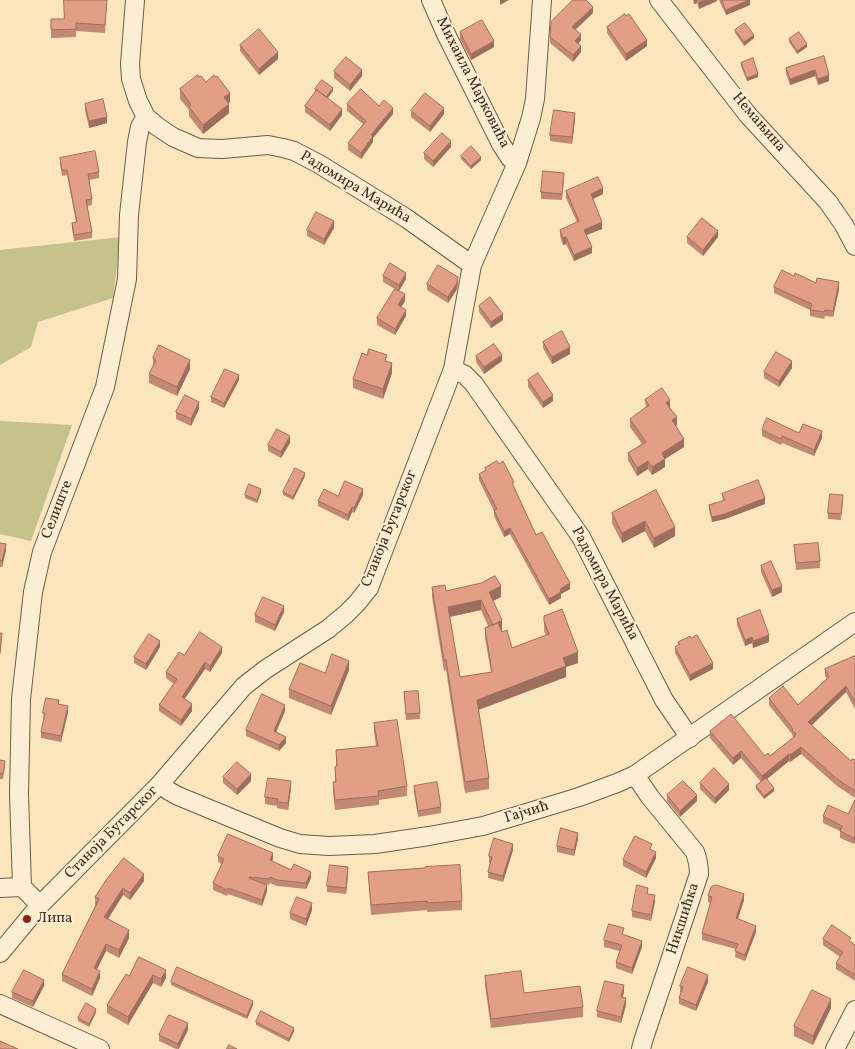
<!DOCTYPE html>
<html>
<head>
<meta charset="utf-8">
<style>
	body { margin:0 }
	canvas { display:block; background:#fbe5bc }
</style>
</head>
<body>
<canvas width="855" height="1049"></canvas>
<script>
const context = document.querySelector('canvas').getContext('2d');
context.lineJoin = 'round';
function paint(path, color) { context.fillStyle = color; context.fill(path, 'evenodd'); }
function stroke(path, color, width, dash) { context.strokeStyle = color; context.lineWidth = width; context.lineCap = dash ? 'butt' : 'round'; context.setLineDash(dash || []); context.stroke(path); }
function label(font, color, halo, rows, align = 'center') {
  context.font = font + ' Vollkorn,serif'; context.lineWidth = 4; context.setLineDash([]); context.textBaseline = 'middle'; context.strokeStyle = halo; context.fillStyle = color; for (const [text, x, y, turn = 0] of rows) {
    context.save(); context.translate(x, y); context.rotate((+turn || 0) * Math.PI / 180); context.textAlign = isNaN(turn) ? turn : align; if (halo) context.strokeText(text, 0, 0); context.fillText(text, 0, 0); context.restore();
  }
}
paint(new Path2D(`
	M121,237L113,298L38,322L31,347L0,365V250Z
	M0,421L72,425L31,541L0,534Z`), '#c6c28b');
const minor = new Path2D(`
	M135,0L130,64L131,79L138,101L146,117L158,127L173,137L198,148L222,149L268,145L283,148L294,151L319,164L406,218L472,265
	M431,0L445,32L501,144L510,158L517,163
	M659,0L748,115L828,202L844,225L855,246
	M453,369L465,375L474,384L581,537L664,700L690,738
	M635,775L650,797L695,852C698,860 699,866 699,874L643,1041L641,1049
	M160,784L169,791L178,796L280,838L300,844L329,846L375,844L429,836L483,826L579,797L617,783L635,775L855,622
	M0,888L22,887
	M40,905L22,887L19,794L21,699L33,592L42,552L105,387L127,279L129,215L137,142L140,127L146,117
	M0,953L40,905L160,784L244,686L266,669L328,629L346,614L357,603L369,588L453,369L472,265L517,163L531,118L535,99L542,0
	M0,1004L100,1049
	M835,1049L855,1010`);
stroke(minor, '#715b48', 20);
stroke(minor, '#fceed3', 18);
paint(new Path2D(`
	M107,0L105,33L76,31V37L51,38V19H64Z
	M693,0H717V1L699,9L697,3L694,4Z
	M719,0H750V5L726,15Z
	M593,13L575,30L581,40L578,44L581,52L573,62L550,43V37Z
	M607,27L647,46L626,61L607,33Z
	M735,30L754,38L744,46L735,33Z
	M460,32L494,47L471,60L460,39Z
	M789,39L807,47L797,54L789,42Z
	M240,45L278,59L259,75L240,51Z
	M824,56L829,81L818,85L815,76L790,85L786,74V68Z
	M741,63L758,77L747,81L741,66Z
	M334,71L362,76L350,91L334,78Z
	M199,77L230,102L229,103V113L203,134L189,116V110L180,99V89Z
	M315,89L333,91L328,98L342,115L330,131L305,112V106L315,92Z
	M85,104L107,123L89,128L85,110Z
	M347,104L379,106L393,114L373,138V142L361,159L348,150V143L363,124L347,111Z
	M411,111L444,114L430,132L411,117Z
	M575,119L572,144L550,141V135Z
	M451,147L433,167L424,159V153Z
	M461,156L481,160L471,169L461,159Z
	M60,158L99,172V178L89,180L92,199V205L87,206L92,232V238L74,241L72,229V223L76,222L67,175L62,176L60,164Z
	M564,179L562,200L541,199V192Z
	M566,191L603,194L593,199L602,229L586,235L592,253L574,261L566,244L563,245L560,236V230L577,222L566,198Z
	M334,228L324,245L307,236V230Z
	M687,237H718L703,256L687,243Z
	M383,276L406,279L399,291L405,301L401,307L406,316L395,335L377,325V318L395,289L383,282Z
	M794,276L839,289L833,317L825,316L824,319L810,316V310L774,293V287Z
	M458,283L457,289L448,303L427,290V284Z
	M479,306L503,320L491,328L479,312Z
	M543,342L570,354L552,364L543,348Z
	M476,356L502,361L484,374L476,362Z
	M153,358L190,369L177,396L149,383V374L153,366Z
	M792,368L779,387L764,378V372Z
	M392,373L383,399L353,388V379Z
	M239,380L224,408L211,402V397Z
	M528,380L553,401L543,408L528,387Z
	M645,400L670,407V408L677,425L675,426L684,447L665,458V467L652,475L648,469L637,476L628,460V453L642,444L630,427V419L646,408Z
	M199,409L191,426L176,419V412Z
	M762,430L799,433L822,438L814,456L782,443L781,445L762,436Z
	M290,443L281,458L268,451V445Z
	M485,468L514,487L536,535L570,589L561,594V598L549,605L510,534L504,537L494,516V511L479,480V474L485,471Z
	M305,476L293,500L283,495V492Z
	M656,490L675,536L654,548L645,531L622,543L612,523V513Z
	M261,492L257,503L245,498V495Z
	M722,494L765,504L725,519L712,522L709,510V505L723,501Z
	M363,495L354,513L352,512L348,521L318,506V501L338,496Z
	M843,501L841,520L828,519V513Z
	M0,543L6,550L2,567H0Z
	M794,545L820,561V568L796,570Z
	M761,566L782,592L772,597L761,572Z
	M432,587L446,591L501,597L493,601L502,630L501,631L512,648L546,635L544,631V616L578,663L566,667V677L479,710L489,778V789L465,793L446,670L444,671L432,597ZM481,610L488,626L485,628V638L491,672L460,677L450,617Z
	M284,612L275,631L255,622V615Z
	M737,619L769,642L753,648L752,643L745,646L737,625Z
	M678,642L713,669L690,681L675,653V647L678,645Z
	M160,647L146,670L134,663V657Z
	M222,653L210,672L205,669L184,699L192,711L181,726L159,711V705L174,684L166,678V672L184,655Z
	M855,656V709L846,692L811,725L851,761L855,760V798L837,786L801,754L790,762L789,761L767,779L774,791L764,799L756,789V786L761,782L741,758L733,765L710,738V731L765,756H770L793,738L792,734L769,705V698L798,705L827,679L825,676V669Z
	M349,670L331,715L289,698V689L325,673Z
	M404,692L420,713V719L406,720Z
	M59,704L68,712L61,742L41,738V732L44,719L43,713Z
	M285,711L276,732L286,743L279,751L246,736V730Z
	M374,723L407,786V796L379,800V805L335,810L333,792V782H335V767L336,766V750L376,746L374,732Z
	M0,760L5,766L3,779H0Z
	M223,777L251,781L237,795L223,783Z
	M700,783L729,790L715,804L700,789Z
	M414,786L441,807V813L418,817L414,792Z
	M291,788L288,810L277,808V806L265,804V797Z
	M667,795L697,801L680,817L667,801Z
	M855,800L854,844L840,838V831L823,823V816L848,814Z
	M578,839L574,856L557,852V846Z
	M513,850L503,882L488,878V872L490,863H489V856Z
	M652,850L656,858L646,878L623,866V860Z
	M218,856L273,859L272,861L311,878L306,889L277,886L270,883L269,885L265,884L267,891L262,906L228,894L227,896L213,890V883L222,864L218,862Z
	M368,872L462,901V910L427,912V910L371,915Z
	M348,874L346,894L327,892V886Z
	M144,881L130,900L123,895L108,919L129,938L119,958L106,951L97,969L100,978L92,996L62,981V974L96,905L95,904V897Z
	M648,894L655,901L651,921L632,917V911Z
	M708,896L744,900L738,919L756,932L745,961L735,957L736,949L702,940V933L711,903L708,902Z
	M312,910L306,926L290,919V913Z
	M823,939L851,942L855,945V981L836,969V963L840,957L823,945Z
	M604,940L642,947L632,974L616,968V962L620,951L604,947Z
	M139,957L166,978L161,987L153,983L128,1025L107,1013V1005L129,976Z
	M485,976L524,993L583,1007V1017L491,1028L485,985Z
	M171,982L253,1005L247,1019L171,985Z
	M708,982L696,1011L679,1004V998L681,992H680V986Z
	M44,986L33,1007L12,998V992Z
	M624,992L622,997L626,1005L621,1023L597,1017V1011Z
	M831,1008L813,1045L794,1036V1026Z
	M96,1012L89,1027L78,1021V1018Z
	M256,1022L294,1031L289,1042L256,1025Z
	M188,1030L179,1049H176L159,1041V1035Z`), '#c38972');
paint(new Path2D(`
	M500,0H509L500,5Z
	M694,0H697V3L694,4Z
	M705,0H717V1L699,9V2Z
	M749,0H750V5L726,15V10Z
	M593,7V13L572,33V27Z
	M581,34V40L575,47V41Z
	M754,35V38L744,46V42Z
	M647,40V46L626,61V54Z
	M494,41V47L471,60V54Z
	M807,44V47L797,54V51Z
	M581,46V52L573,62V55Z
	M278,52V59L259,75V69Z
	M362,70V76L350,91V85Z
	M815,70V76L790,85V79Z
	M758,74V77L747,81V78Z
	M829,75V81L818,85V79Z
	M333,88V91L326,100V97Z
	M230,93V102L224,107V97Z
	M229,104V113L203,134V125Z
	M393,108V114L373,138V142L361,159V153L371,135Z
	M444,108V114L430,132V126Z
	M342,109V115L330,131V125Z
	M575,113V119L572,144V137Z
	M107,117V123L89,128V121Z
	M451,141V147L433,167V161Z
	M481,157V160L471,169V166Z
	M603,188V194L591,200V194Z
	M334,221V228L324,245V239Z
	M602,222V229L584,236V230Z
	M718,231V237L703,256V250Z
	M566,237V244L563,245V238Z
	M592,247V253L574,261V255Z
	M406,273V279L399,291V285Z
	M458,277L457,289L448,303V297Z
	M839,282V289L833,317V311Z
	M405,294V301L398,312V305Z
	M406,310V316L395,335V329Z
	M503,314V320L491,328V322Z
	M570,347V354L552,364V357Z
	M502,355V361L484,374V367Z
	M190,360V369L177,396V387Z
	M792,361V368L779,387V381Z
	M392,363V373L383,399V389Z
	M239,375V380L224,408V403Z
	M553,395V401L543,408V402Z
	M670,400V407L666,410V403Z
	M199,402V409L191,426V419Z
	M677,417V425L672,428V420Z
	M822,431V438L814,456V450Z
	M290,436V443L281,458V452Z
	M684,439V447L662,461V453Z
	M665,459V467L652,475V467Z
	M648,461V469L637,476V468Z
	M305,473V476L293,500V497Z
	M261,489V492L257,503V500Z
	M363,489V495L354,513V508Z
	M765,498V504L725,519L712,522V517Z
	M352,507V512L348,521V515Z
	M645,521V531L622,543V533Z
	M675,527V536L654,548V538Z
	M510,528V534L504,537V531Z
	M6,544V550L2,567V561Z
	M570,583V589L561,594V598L549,605V599L560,589Z
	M501,586V597L489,603V592Z
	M782,586V592L772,597V590Z
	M481,600V610L448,617V607Z
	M284,606V612L275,631V625Z
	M502,620V630L493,636V625Z
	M769,635V642L753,648V641Z
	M752,637V643L745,646V640Z
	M160,641V647L146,670V664Z
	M222,647V653L210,672V666Z
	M578,652V663L566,667V677L477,710V700L563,658Z
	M349,661V670L331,715V706Z
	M205,662V669L182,703V697Z
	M713,663V669L690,681V675Z
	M846,686V692L808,729V722Z
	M192,704V711L181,726V720Z
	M285,705V711L274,737V731Z
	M68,706V712L61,742V736Z
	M286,737V743L279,751V745Z
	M801,747V754L790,762V755Z
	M741,751V758L733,765V758Z
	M789,754V761L762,783V776Z
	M251,774V781L237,795V789Z
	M291,781V788L288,810V803Z
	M729,784V790L715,804V798Z
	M774,788V791L764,799V796Z
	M697,795V801L680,817V811Z
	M578,833V839L574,856V850Z
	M855,835V842L854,844V838Z
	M513,844V850L503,882V876Z
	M656,852V858L646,878V872Z
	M273,853V859L270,866V860Z
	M348,867V874L346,894V888Z
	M311,872V878L306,889V883Z
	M144,874V881L130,900V893Z
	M267,885V891L262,906V900Z
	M123,888V895L104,925V917Z
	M744,894V900L736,924V918Z
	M655,895V901L651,921V915Z
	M312,903V910L306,926V919Z
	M756,926V932L745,961V955Z
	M129,930V938L119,958V950Z
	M642,941V947L632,974V968Z
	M106,944V951L94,975V968Z
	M166,970V978L161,987V979Z
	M100,971V978L92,996V989Z
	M153,975V983L128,1025V1017Z
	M708,975V982L696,1011V1005Z
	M44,980V986L33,1007V1001Z
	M624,985V992L621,1003V997Z
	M626,998V1005L621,1023V1017Z
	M831,999V1008L813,1045V1036Z
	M253,1001V1005L247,1019V1016Z
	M96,1009V1012L89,1027V1024Z
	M188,1023V1030L178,1049V1044Z
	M294,1028V1031L289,1042V1039Z`), '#9f6f5d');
const building = new Path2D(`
	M64,0H107L105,25L76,23V29L51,30V19H64Z
	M573,0H586L593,7L572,27L581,34L575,41L581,46L573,55L550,37L551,22Z
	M722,0H749L726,10Z
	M625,14L626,16L629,14L647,40L626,54L607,27Z
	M482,20L494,41L471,54L460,32Z
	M745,23L754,35L744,42L735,30Z
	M259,29L278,52L259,69L240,45Z
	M799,32L807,44L797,51L789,39Z
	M824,56L829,75L818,79L815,70L790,79L786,68Z
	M346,57L362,70L350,85L334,71Z
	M753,58L758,74L747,78L741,63Z
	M198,75L199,77L201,76L206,82L214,75L215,77L217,76L230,93L224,97L229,104L203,125L189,107L191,105L180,89Z
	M322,80L333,88L326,97L317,90L315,89Z
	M361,89L379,106L384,100L393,108L371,135L373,136L361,153L348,143L366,121L347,104Z
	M317,90L342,109L330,125L305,106Z
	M425,93L444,108L430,126L411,111Z
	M103,99L107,117L89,121L85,104Z
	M554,110L575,113L572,137L550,135Z
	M442,133L451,141L433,161L424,153Z
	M471,146L481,157L471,166L461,156Z
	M95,151L99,172L88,174L92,199L86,200L92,232L74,235L72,223L77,222L67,170H62L60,158Z
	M543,171L564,173L562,194L541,192Z
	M598,177L603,188L591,194L602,222L584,230L592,247L574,255L566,237L563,238L560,230L579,221L566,191Z
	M316,212L334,221L324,239L307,230Z
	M702,218L718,231L703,250L687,237Z
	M390,263L406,273L399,285L383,276Z
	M438,265L458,277L457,283L448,297L427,284Z
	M782,270L794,276L795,273L816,283L817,278L839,282L833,311L825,310L824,312L810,310L812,304L774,287Z
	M395,289L405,294L398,305L406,310L395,329L377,318Z
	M490,297L503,314L491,322L479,306Z
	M562,331L570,347L552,357L543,342Z
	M494,344L502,355L484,367L476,356Z
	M159,345L190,360L177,387L149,374L156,360L153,358Z
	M369,349L387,355L385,361L392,363L383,389L353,379L362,353L367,355Z
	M776,352L792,361L779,381L764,372Z
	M225,369L239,375L224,403L211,397Z
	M538,373L553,395L543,402L528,380Z
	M662,388L670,400L666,403L677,417L672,420L684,439L662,453L665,459L652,467L648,461L637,468L628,453L646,442L630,419L649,405L645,400Z
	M185,395L199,402L191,419L176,412Z
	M767,418L799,433L803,424L822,431L814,450L782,436L781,439L762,430Z
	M277,429L290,436L281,452L268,445Z
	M497,461L499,464L503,461L514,482L512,483L536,535L542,532L570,583L560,589L561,592L549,599L510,528L504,531L494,510L497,509L479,474L486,470L485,468Z
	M295,468L305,473L293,497L283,492Z
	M758,480L765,498L725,514L712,517L709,505L725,500L722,494Z
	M345,481L363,489L354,508L352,507L348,515L318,501L324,489L338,496Z
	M249,484L261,489L257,500L245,495Z
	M656,490L675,527L654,538L645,521L622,533L612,513Z
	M830,494L843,495L841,514L828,513Z
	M0,543L6,544L2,561L0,560Z
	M818,543L820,561L796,563L794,545Z
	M771,561L782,586L772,590L761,566Z
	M495,576L501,586L489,592L502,620L493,625L481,600L448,607L460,677L492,672L485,628L498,623L502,632L507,630L512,648L549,634L544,621V616L562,609L578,652L563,658L566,666L477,700L489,778L465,782L446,660H444L432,587L445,585L446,591L481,583Z
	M263,597L284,606L275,625L255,615Z
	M760,610L769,635L753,641L752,637L745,640L737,619Z
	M200,632L222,647L210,666L205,662L182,697L192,704L181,720L159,705L177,679L166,672L179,652L184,655Z
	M0,633H2L0,653Z
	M149,634L160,641L146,664L134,657Z
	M697,635L713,663L690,675L675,647L680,644L678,642L690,636L691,638Z
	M332,654L349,661L331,706L289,689L300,663L325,673Z
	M855,656V702L846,686L808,722L851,761L852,759L855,760V791L837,779L801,747L790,755L789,754L762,776L741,751L733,758L710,731L731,714L765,756L768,753L770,756L795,736V735L796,734L792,730L793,729L769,698L783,686L798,705L829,677L825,669Z
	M418,691L420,713L406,714L404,692Z
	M262,694L285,705L274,731L286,737L279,745L246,730Z
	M46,698L59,700L58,704L68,706L61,736L41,732L45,713H43Z
	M397,720L407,786L378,791L379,796L335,800L333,782H336L335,767L337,766L336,750L378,746L374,723Z
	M0,760L5,761L3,774L0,773Z
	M237,762L251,774L237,789L223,777Z
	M714,768L729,784L715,798L700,783Z
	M268,778L291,781L288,803L277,802L278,799L265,797Z
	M766,778L774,788L764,796L756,786Z
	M683,781L697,795L680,811L667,795Z
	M437,782L441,807L418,811L414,786Z
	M855,800V835L854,838L840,831L842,826L823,816L828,805L848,814Z
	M561,828L578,833L574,850L557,846Z
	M228,834L273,853L270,860L291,870L294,864L311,872L306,883L277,880L270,877L269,879L249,877V878L267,885L262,900L228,888L227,890L213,883L224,859L218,856Z
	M635,836L652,844L650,849L656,852L646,872L623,860Z
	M494,838L513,844L503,876L488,872L492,857L489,856Z
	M124,858L144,874L130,893L123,888L104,917L129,930L119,950L106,944L94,968L100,971L92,989L62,974L99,899L95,897L106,880Z
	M330,865L348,867L346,888L327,886Z
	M460,865L462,901L427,903V901L371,905L368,872L425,868V867Z
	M637,885L648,888L647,894L655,895L651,915L632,911Z
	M716,885L744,894L736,918L756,926L745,955L735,951L738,944L702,933L712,897L708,896L711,887Z
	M297,897L312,903L306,919L290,913Z
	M609,924L624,928L622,934L642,941L632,968L616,962L622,945L604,940Z
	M832,925L851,938L849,941L855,945V975L836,963L843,952L823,939Z
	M139,957L166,970L161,979L153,975L128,1017L107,1005L126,974L129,976Z
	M177,967L253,1001L247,1016L171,982Z
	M688,967L708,975L696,1005L679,998L683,987L680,986Z
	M24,970L44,980L33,1001L12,992Z
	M521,971L524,993L580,986L583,1007L491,1019L485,976Z
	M605,981L624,985L621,997L626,998L621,1017L597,1011Z
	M812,990L831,999L813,1036L794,1026Z
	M86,1003L96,1009L89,1024L78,1018Z
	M261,1011L294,1028L289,1039L256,1022Z
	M169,1015L188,1023L178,1044L159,1035Z
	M0,1041L18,1049H0Z
	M229,1045L237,1049H227Z`);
paint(building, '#e39f85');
stroke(building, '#9f6f5d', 1);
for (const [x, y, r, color] of [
	[27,919,5,"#8f2418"]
]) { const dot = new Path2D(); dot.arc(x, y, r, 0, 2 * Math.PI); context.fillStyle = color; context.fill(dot); stroke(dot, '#fceed3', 2); }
label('15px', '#432d21', '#fceed3', [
	["Михаила Марковића",472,83,63],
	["Немањина",758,123,49],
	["Радомира Марића",355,188,31],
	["Селиште",58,510,-69],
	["Станоја Бугарског",390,529,-68],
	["Радомира Марића",604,584,62],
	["Гајчић",527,813,-17],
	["Станоја Бугарског",112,833,-45],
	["Никшићка",684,919,-72]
]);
label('15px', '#432d21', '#fceed3', [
	["Липа",37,919]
], 'left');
</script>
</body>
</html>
